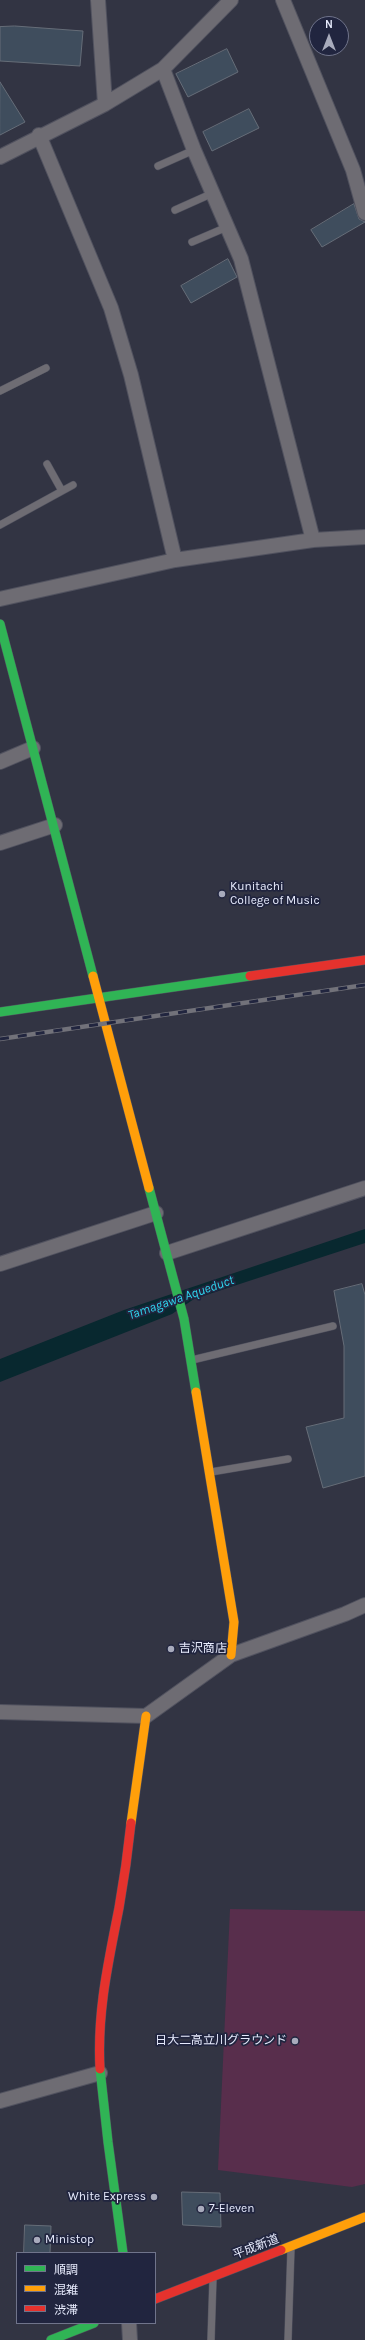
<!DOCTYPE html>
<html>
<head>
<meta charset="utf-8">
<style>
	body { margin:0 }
	#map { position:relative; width:365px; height:2340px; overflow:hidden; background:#323443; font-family:Karla,"Noto Sans JP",sans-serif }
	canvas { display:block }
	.legend { position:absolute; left:16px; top:2252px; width:140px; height:72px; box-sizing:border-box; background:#21253f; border:1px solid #70748b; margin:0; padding:5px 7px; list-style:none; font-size:12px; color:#e7ebfd }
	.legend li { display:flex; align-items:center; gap:8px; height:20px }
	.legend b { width:20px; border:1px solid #70748b }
	.north { position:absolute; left:309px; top:16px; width:40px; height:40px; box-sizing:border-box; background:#21253f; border:1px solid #70748b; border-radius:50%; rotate:0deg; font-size:11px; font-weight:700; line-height:16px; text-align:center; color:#e7ebfd }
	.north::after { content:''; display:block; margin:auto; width:14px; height:18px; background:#a8abbc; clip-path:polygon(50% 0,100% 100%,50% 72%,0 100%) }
</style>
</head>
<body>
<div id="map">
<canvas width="365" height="2340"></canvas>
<ul class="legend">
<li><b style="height:5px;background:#30b455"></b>順調</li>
<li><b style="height:5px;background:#ff9f0a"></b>混雑</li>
<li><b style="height:5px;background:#e5322d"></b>渋滞</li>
</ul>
<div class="north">N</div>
</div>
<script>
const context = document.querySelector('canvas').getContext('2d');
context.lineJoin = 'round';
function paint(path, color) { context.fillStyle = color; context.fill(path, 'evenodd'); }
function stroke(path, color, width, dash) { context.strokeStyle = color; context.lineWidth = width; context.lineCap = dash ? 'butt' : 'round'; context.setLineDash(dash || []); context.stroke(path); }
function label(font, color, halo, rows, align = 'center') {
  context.font = font + ' Karla,"Noto Sans JP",sans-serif'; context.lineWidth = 3.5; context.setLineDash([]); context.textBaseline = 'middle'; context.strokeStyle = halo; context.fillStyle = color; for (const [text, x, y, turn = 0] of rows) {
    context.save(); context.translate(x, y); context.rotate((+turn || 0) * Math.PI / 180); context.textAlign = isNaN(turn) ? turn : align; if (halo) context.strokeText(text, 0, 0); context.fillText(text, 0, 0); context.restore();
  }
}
paint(new Path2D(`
	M230,1909L365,1911V2184L352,2187L218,2170Z`), '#582e4c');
paint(new Path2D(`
	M365,1229V1243L194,1299L172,1314L0,1382V1359L124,1310Z`), '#08282f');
const building = new Path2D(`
	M15,26L83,31L80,66L0,61V27Z
	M227,49L238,72L188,97L176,74Z
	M0,82L25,122L0,135Z
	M249,109L259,128L212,151L203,132Z
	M354,204L359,219L365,222L322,247L311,230Z
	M228,259L237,277L191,303L181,286Z
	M362,1284L365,1295V1476L323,1488L306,1427L344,1418V1346L334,1291Z
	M182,2192L220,2193L221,2227L183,2225Z
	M25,2225L51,2226L50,2253H24Z`);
paint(building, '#3f4d5d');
stroke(building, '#666d78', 1);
const lane = new Path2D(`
	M158,166L194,150
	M175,210L213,193
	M192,242L227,227
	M0,391L46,368
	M47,464L62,491
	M0,525L73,485
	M192,1360L333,1326
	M211,1472L288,1459
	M211,2340L213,2278
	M288,2340L291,2248`);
const street = new Path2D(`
	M98,0L105,104
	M283,0L353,170L365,213
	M163,69L194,150L241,259L313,540
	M39,135L111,308L131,375L175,560
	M0,157L105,104L163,69L231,0
	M0,599L175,560L313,540L365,537
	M0,762L33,748
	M0,843L55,825
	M167,1253L365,1188
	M0,1264L156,1213
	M0,1712L146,1716L231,1655L345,1614L365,1605
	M0,2101L100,2073
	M129,2323L130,2340`);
const fast = new Path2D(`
	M0,624L93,976
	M0,1012L250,976
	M149,1188L184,1319L196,1392
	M100,2069L108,2142L123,2253
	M51,2340L94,2323`);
const slow = new Path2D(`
	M93,976L149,1188
	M196,1392L234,1622L231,1655
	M131,1823L146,1716
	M281,2250L365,2217`);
const jam = new Path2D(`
	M250,976L365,960
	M100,2069C97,2012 108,1964 119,1908C124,1880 128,1852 131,1823
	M155,2299L281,2250`);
stroke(lane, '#51525f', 8);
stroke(street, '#51525f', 16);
stroke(fast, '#51525f', 10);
stroke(slow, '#51525f', 10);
stroke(jam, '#51525f', 10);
stroke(lane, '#6e6c73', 7);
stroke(street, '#6e6c73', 14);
stroke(fast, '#30b455', 9);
stroke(slow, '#ff9f0a', 9);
stroke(jam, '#e5322d', 9);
const rail = new Path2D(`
	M0,1039L365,985`);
stroke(rail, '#72727a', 4.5);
stroke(rail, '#21253f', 3, [9]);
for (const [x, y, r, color] of [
	[222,894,4,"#a8abbc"],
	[171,1649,4,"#a8abbc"],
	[295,2041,4,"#a8abbc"],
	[154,2197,4,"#a8abbc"],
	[201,2209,4,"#a8abbc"],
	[37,2240,4,"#a8abbc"]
]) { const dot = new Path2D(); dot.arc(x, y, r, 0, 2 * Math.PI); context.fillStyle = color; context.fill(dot); stroke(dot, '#21253f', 1.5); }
label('12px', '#e7ebfd', '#21253f', [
	["Kunitachi",230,887],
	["College of Music",230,901],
	["吉沢商店",179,1649],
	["日大二高立川グラウンド",287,2041,"right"],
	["White Express",146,2197,"right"],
	["7-Eleven",209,2209],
	["Ministop",45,2240]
], 'left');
label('12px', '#e7ebfd', '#21253f', [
	["平成新道",256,2247,-21]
]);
label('italic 13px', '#2fd6ef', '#21253f', [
	["Tamagawa Aqueduct",181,1298,-19]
]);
</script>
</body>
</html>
